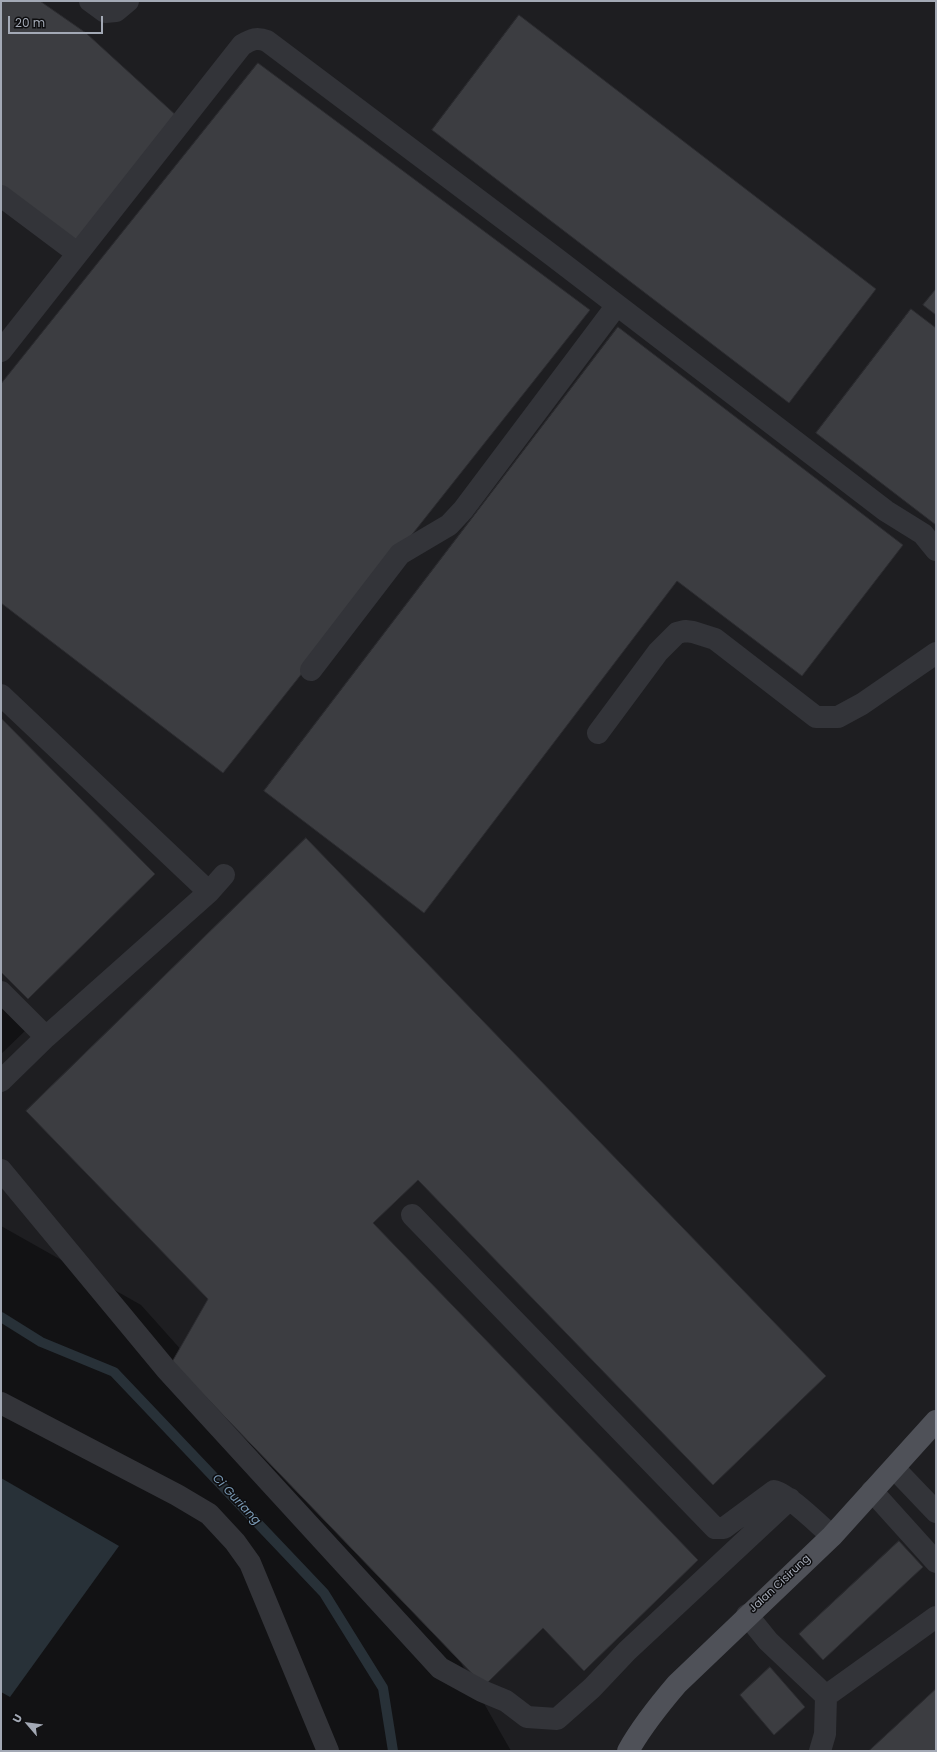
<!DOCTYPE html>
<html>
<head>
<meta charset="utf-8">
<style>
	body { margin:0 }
	#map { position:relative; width:937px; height:1752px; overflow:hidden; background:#121214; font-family:Poppins,sans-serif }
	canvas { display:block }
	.frame { position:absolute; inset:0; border:2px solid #a3a9b5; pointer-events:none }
	.north { position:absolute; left:8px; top:1704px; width:40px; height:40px; -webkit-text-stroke:3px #0d0d0f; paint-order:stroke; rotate:298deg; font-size:11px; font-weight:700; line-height:16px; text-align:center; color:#a3a9b5 }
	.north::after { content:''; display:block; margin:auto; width:14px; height:18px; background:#a3a9b5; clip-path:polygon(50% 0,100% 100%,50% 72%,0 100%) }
	.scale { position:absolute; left:8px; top:16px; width:95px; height:18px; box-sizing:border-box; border:2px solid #a3a9b5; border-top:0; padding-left:5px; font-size:12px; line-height:14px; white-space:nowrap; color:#a3a9b5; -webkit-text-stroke:3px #0d0d0f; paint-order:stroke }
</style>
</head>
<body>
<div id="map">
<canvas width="937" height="1752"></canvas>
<div class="frame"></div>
<div class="north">U</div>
<div class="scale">20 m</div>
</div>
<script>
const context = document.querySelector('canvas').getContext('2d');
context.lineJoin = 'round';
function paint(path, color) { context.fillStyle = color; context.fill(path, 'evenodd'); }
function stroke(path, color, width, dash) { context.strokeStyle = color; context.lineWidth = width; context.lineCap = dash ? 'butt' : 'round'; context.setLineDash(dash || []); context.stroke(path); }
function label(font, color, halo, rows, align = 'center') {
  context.font = font + ' Poppins,sans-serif'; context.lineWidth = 3; context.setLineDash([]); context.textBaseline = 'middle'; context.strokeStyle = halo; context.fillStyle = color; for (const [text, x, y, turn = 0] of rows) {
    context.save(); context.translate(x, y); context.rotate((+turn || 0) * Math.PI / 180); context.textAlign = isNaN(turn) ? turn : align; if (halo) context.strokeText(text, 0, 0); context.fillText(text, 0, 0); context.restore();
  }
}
paint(new Path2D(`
	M1,1H936V1751H511L461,1663L141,1305L1,1226V1054L28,1028L1,998Z`), '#1e1e21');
paint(new Path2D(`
	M1,1478L119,1546L10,1697L1,1692Z`), '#283138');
stroke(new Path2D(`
	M1,1317L41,1342L114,1372L324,1593L383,1688L393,1751`), '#283138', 10);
const building = new Path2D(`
	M1,1H40L86,33L179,118L76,248L1,187Z
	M519,15L876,289L789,403L432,130Z
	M258,63L590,310L223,773L1,603V384Z
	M936,289V315L923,305Z
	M911,309L936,328V525L816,433Z
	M618,327L903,545L802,676L677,581L424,913L264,791Z
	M1,718L155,874L28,999L1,972Z
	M306,838L826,1376L713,1485L418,1180L373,1223L698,1560L584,1671L543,1628L484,1686L172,1362L208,1299L26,1111Z
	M899,1541L923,1567L823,1660L799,1634Z
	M770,1667L805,1707L774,1735L740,1695Z
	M936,1689V1751H869Z`);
paint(building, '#3c3d41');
stroke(building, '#2c2c30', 1);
stroke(new Path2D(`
	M90,1L105,12L116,11L128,1
	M1,196L77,253
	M1,351L242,45C252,39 257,37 267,41L553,256L886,511L923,534L936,550
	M311,670L400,554L449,525L463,510L617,305
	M1,695L209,892
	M598,733L658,652L677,633L685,631L693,632L715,639L816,717H838L862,704L936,653
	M1,992L46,1037
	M1,1081L46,1037L209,892L224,875
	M1,1170L166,1369L440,1668L482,1691L506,1701L527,1717L557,1719L592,1688L627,1651L790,1499
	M412,1215L715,1528H724L774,1491C787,1493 820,1526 832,1536
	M1,1403L177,1495L209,1514L235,1542L250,1563L328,1751
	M894,1468L936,1512
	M872,1491L936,1562
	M747,1615L768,1641L826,1696L936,1617
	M820,1751L825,1734L826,1696`), '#333439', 22);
stroke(new Path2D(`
	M628,1751C642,1726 659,1705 677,1684L832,1536L936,1421`), '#4f5158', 22);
label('11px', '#a3a9b5', '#0d0d0f', [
	["Jalan Cisirung",780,1584,-43]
]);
label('italic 12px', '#7897b2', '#0d0d0f', [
	["Ci Guriang",236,1500,47]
]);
</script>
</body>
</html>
